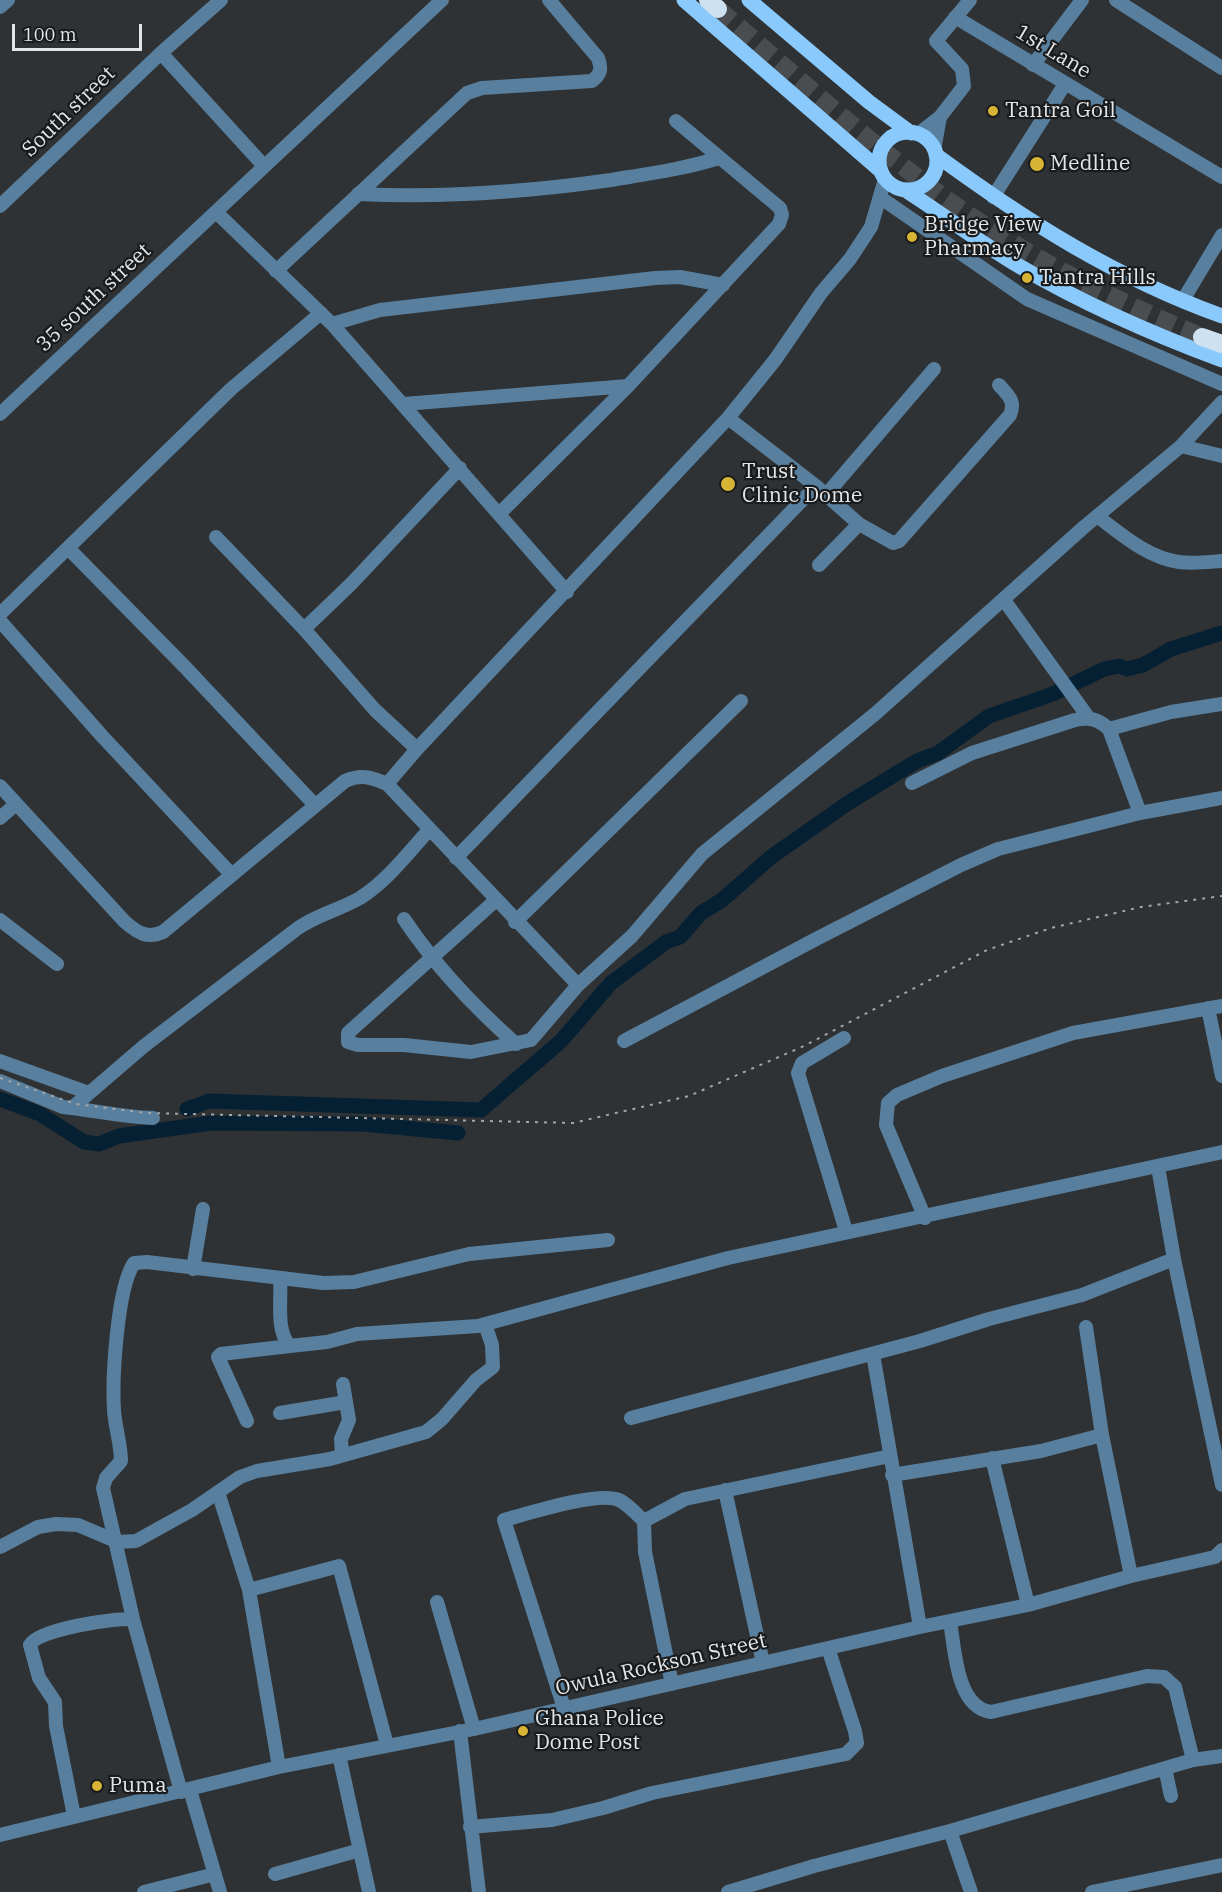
<!DOCTYPE html>
<html>
<head>
<meta charset="utf-8">
<style>
	body { margin:0 }
	#map { position:relative; width:1222px; height:1892px; overflow:hidden; background:#2f3235; font-family:"IBM Plex Serif",serif }
	canvas { display:block }
	.scale { position:absolute; left:12px; top:24px; width:130px; height:27px; box-sizing:border-box; border:3px solid #e3e5e7; border-top:0; padding-left:8px; font-size:18px; line-height:21px; white-space:nowrap; color:#e3e5e7; -webkit-text-stroke:4px #181a1b; paint-order:stroke }
</style>
</head>
<body>
<div id="map">
<canvas width="1222" height="1892"></canvas>
<div class="scale">100 m</div>
</div>
<script>
const context = document.querySelector('canvas').getContext('2d');
context.lineJoin = 'round';
function stroke(path, color, width, dash) { context.strokeStyle = color; context.lineWidth = width; context.lineCap = dash ? 'butt' : 'round'; context.setLineDash(dash || []); context.stroke(path); }
function label(font, color, halo, rows, align = 'center') {
  context.font = font + ' "IBM Plex Serif",serif'; context.lineWidth = 4.5; context.setLineDash([]); context.textBaseline = 'middle'; context.strokeStyle = halo; context.fillStyle = color; for (const [text, x, y, turn = 0] of rows) {
    context.save(); context.translate(x, y); context.rotate((+turn || 0) * Math.PI / 180); context.textAlign = isNaN(turn) ? turn : align; if (halo) context.strokeText(text, 0, 0); context.fillText(text, 0, 0); context.restore();
  }
}
stroke(new Path2D(`
	M179,1121L183,1128`), '#485b69', 2);
stroke(new Path2D(`
	M0,1099L40,1114L84,1142L99,1144L119,1136L211,1123L363,1124L458,1133
	M187,1109L209,1101L481,1110L561,1041L611,983L666,942L680,937L701,913L722,900L771,857L848,803L917,761L938,753L989,716L1053,694L1104,669L1119,666L1127,669L1143,665L1171,649L1222,633`), '#052033', 15);
stroke(new Path2D(`
	M718,9C801,80 882,156 972,217C1044,266 1122,303 1202,337`), '#4a4d50', 18, [18, 9]);
stroke(new Path2D(`
	M1116,0L1222,68
	M0,7L8,0
	M955,17L1222,177
	M161,53L264,166
	M1033,65L1082,0
	M918,134L940,117L964,86L962,69L936,41L970,0
	M934,150L940,117
	M358,194C443,198 527,192 611,180C647,174 684,169 719,158
	M993,197L1065,84
	M881,198L1027,299L1222,384
	M0,206L161,53L221,0
	M216,212L332,324L567,592
	M276,271L467,93L482,88L592,81C601,74 602,69 598,58L549,0
	M1183,300L1222,235
	M332,324L380,310L655,278L680,277L723,285
	M404,404L628,386
	M0,414L442,0
	M728,418L816,486L859,524L893,543L899,541L1010,415C1016,401 1008,395 999,385
	M1181,446L1222,456
	M826,495L934,369
	M500,513L628,386L779,224L782,215L780,208L676,121
	M1097,516C1121,534 1148,558 1179,562C1193,564 1208,562 1222,561
	M216,537L304,629L375,710L417,749
	M69,549L185,667L314,804
	M819,565L859,524
	M1004,600L1088,717
	M0,614L231,389L321,313
	M0,621L102,736L231,874
	M304,629L351,584L460,468
	M1109,729L1140,813
	M912,783L972,753L1075,720C1090,717 1098,719 1109,729L1171,712L1222,704
	M387,784L417,749L728,418L775,360L821,293L850,259L871,227L885,179
	M0,786L125,922C138,933 147,939 163,932L345,781C361,774 371,777 387,784L578,985
	M0,818L16,804
	M456,858L816,486
	M496,900L348,1033V1042L358,1045H404L471,1052L531,1040L578,985L632,936L702,854L875,714L1084,527L1181,446L1222,402
	M404,919C436,967 473,1006 516,1044
	M0,920L57,964
	M515,922L741,701
	M1208,1008L1222,1076
	M844,1038L802,1063L798,1073L846,1231
	M624,1041L818,938L961,865L998,849L1140,813L1222,798
	M0,1061L89,1093
	M0,1081L63,1107C93,1110 122,1117 153,1118
	M73,1107L144,1046L298,928C319,914 339,910 360,898C387,881 408,853 429,830
	M1158,1167L1174,1259L1222,1485
	M925,1218L886,1125L888,1103L897,1095L942,1076L1073,1033L1222,1006
	M193,1269L203,1209
	M280,1279C282,1299 275,1331 290,1346L327,1342L357,1334L478,1326L728,1258L1222,1152
	M1086,1327L1102,1435L1131,1576
	M873,1354L920,1627
	M280,1413L346,1402
	M631,1418L920,1341L989,1319L1082,1295L1174,1259
	M247,1421L218,1357L221,1354L290,1346
	M342,1455L341,1439L349,1420L343,1384
	M992,1458L1028,1605
	M892,1475L1041,1451L1102,1435
	M725,1490L763,1663
	M218,1492L249,1590L279,1767
	M0,1547L38,1527L56,1524L78,1525L118,1542L136,1541L192,1510L240,1477L257,1471L330,1459L426,1432L442,1419L476,1380L493,1367L492,1345L485,1324
	M249,1590L339,1566L387,1745
	M437,1602L474,1729
	M950,1622C955,1649 956,1707 991,1712L1147,1676L1164,1677L1175,1687L1193,1760
	M672,1684L645,1552L644,1521L685,1499L890,1456
	M564,1708L504,1520C527,1514 598,1491 619,1500C628,1504 636,1514 644,1521
	M460,1731L479,1892
	M339,1755L369,1892
	M1165,1768L1171,1796
	M190,1790L220,1892
	M181,1792L133,1619L103,1488L106,1478L121,1461C121,1444 115,1427 114,1410C112,1379 117,1288 134,1263L147,1262L323,1283L354,1282L469,1254L608,1240
	M74,1816L56,1726L55,1702L39,1678L30,1645C38,1629 115,1618 133,1619
	M470,1827L552,1820L603,1808L652,1793L846,1754L857,1743L855,1731L828,1648
	M950,1831L971,1892
	M0,1835L279,1767L474,1729L920,1627L1028,1605L1131,1576L1215,1557L1222,1550
	M275,1874L360,1850
	M144,1892L215,1874
	M728,1892L814,1866L950,1831L1193,1760L1222,1756
	M1092,1892L1222,1865`), '#587f9d', 14);
stroke(new Path2D(`
	M684,0L881,171
	M749,0L869,102L911,133
	M879 161a29 29 0 1 1 58 0a29 29 0 1 1-58 0Z
	M936,155C1026,221 1116,278 1222,316
	M905,190C943,214 980,243 1019,266C1084,304 1152,334 1222,360`), '#89c9fb', 15);
stroke(new Path2D(`
	M708,0L718,9
	M1202,337L1222,344`), '#cee1f0', 18);
stroke(new Path2D(`
	M0,1078L76,1104L146,1113L573,1123L689,1096L804,1046L987,950L1051,928L1141,907L1222,896`), '#a4a6a8', 2, [3, 6]);
for (const [x, y, r, color] of [
	[993,111,6,"#d7b434"],
	[1037,164,8,"#d7b434"],
	[912,237,6,"#d7b434"],
	[1027,278,6,"#d7b434"],
	[728,484,8,"#d7b434"],
	[523,1731,6,"#d7b434"],
	[97,1786,6,"#d7b434"]
]) { const dot = new Path2D(); dot.arc(x, y, r, 0, 2 * Math.PI); context.fillStyle = color; context.fill(dot); stroke(dot, '#181a1b', 2); }
label('21px', '#e3e5e7', '#181a1b', [
	["1st Lane",1053,52,31],
	["South street",69,112,-44],
	["35 south street",94,298,-43],
	["Owula Rockson Street",661,1665,-13]
]);
label('21px', '#e3e5e7', '#181a1b', [
	["Tantra Goil",1005,111],
	["Medline",1050,164],
	["Bridge View",924,225],
	["Pharmacy",924,249],
	["Tantra Hills",1039,278],
	["Trust",742,472],
	["Clinic Dome",742,496],
	["Ghana Police",535,1719],
	["Dome Post",535,1743],
	["Puma",109,1786]
], 'left');
</script>
</body>
</html>
